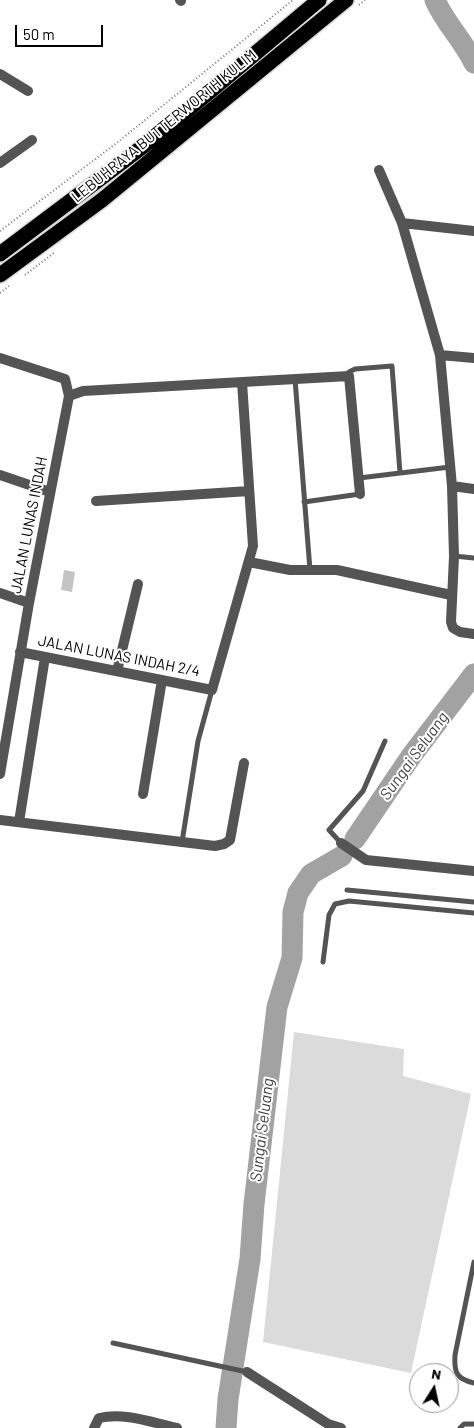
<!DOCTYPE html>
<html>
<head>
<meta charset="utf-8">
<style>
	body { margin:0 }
	#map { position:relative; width:474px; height:1428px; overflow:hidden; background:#fff; font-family:Barlow,sans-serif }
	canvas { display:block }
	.north { position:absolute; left:409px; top:1363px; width:50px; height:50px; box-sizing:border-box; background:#fff; border:1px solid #999; border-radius:50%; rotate:10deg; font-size:14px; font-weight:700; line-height:20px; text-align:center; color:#000 }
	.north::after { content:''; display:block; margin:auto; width:18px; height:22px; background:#000; clip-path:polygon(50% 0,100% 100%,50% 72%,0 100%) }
	.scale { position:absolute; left:15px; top:25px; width:88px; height:22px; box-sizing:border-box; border:2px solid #000; border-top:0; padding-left:6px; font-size:15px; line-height:18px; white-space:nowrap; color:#000; -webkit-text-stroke:4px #fff; paint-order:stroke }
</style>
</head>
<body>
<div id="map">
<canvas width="474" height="1428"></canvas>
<div class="north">N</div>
<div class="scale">50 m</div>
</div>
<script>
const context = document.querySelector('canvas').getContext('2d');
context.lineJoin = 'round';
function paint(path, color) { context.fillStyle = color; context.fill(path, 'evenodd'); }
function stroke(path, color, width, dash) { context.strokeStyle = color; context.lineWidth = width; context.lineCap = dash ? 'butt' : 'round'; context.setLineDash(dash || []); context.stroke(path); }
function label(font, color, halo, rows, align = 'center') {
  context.font = font + ' Barlow,sans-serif'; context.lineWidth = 4; context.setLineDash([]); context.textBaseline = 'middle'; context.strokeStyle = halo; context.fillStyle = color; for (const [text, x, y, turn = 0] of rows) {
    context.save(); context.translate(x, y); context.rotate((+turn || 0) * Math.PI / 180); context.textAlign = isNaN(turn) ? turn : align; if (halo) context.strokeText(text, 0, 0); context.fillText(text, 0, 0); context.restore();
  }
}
paint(new Path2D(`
	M294,1032L404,1049L403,1076L471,1094L411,1373L263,1342Z`), '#dbdbdb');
stroke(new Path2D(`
	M435,0C445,23 463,40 474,63
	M355,839L412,755L474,674
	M226,1428L228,1399L250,1259L254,1204L277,1007L292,958L293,912L298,893L311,874L342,856`), '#a2a2a2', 21);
paint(new Path2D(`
	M64,570L75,572L72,592L61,590Z`), '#c4c4c4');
const highway = new Path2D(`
	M0,254L157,136L319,0
	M0,275L102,200L346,0`);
stroke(highway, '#dbdbdb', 18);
stroke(new Path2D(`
	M359,5L365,0
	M0,231L118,142L293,0
	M25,275L55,252
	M0,293L9,286`), '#767676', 2, [1, 2.5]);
stroke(new Path2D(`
	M349,376V372L355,369L392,366L400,473
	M295,379L310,570
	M359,478L450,467
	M304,502L360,494
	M454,556L474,558
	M182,842L198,741L212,690
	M341,843L329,830L363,791L385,741
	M347,890L474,902
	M323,962L329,915L335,904L349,901L474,913
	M474,1262L455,1355C454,1372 456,1379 474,1383
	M113,1343L247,1372
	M460,1428L464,1424H474`), '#545454', 5);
stroke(new Path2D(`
	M180,0L181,1
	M0,74L28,91
	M0,163L32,140
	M379,170L402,223L440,355L452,486L454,556L451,622L453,628L460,632L474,634
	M402,223L474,231
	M440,355L474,358
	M0,358L65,379L69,396L29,603L0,774
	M69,396L83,391L349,376L360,494
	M0,475L50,492
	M452,486L474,489
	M96,501L249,491
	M249,562L290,570H337L451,595
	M0,593L29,603
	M20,652L212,690L253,546L242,382
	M117,671L138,584
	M143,794L162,680
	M0,820L215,846L224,844L230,840L244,763
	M19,822L45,657
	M341,843L366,860L474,871
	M247,1372L328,1424L341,1428
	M94,1428L99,1418C125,1412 153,1423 177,1428`), '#545454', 10);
stroke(highway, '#000', 15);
label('15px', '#000', '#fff', [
	["LEBUHRAYA BUTTERWORTH KULIM",164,126,-39],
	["JALAN LUNAS INDAH",29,525,-79],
	["JALAN LUNAS INDAH 2/4",119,656,11]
]);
label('italic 16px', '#434343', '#fff', [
	["Sungai Seluang",414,756,-54],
	["Sungai Seluang",262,1130,-83]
]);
</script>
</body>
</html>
